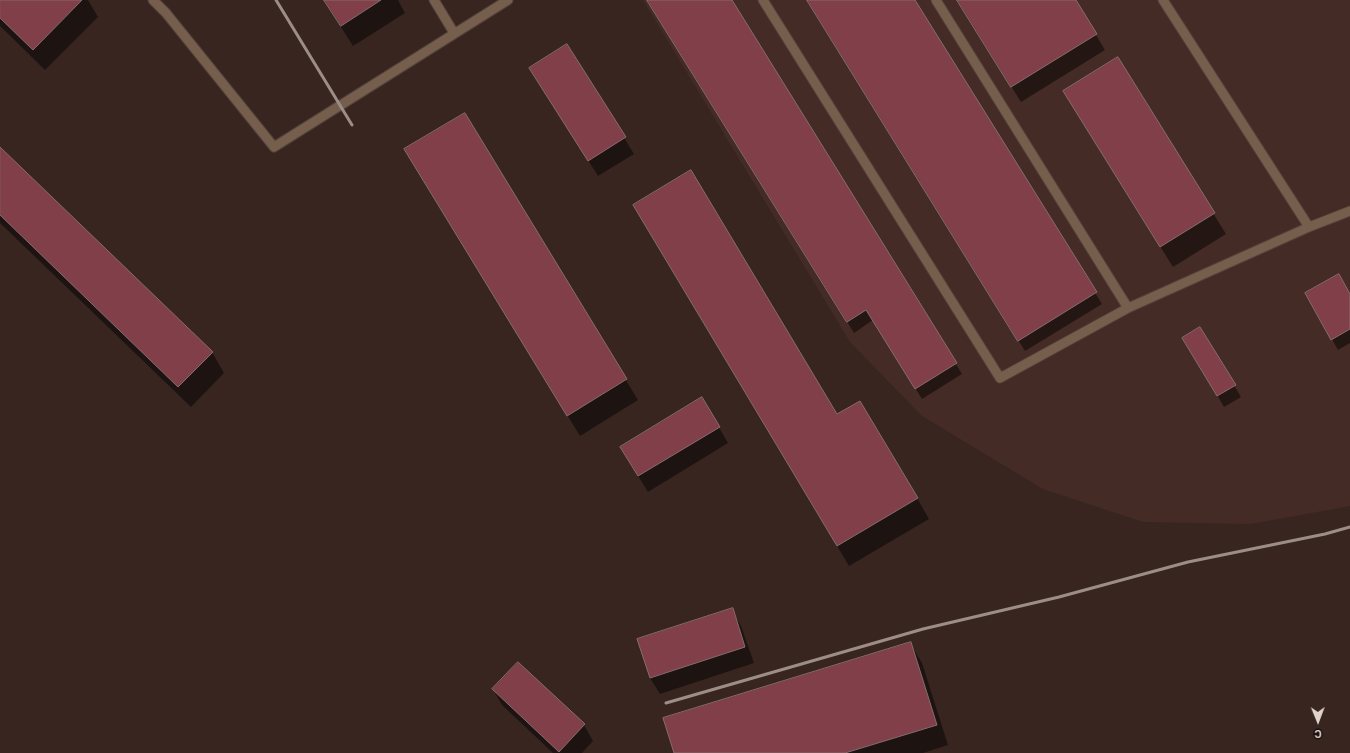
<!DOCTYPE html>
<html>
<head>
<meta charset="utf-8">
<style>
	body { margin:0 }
	#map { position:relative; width:1350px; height:753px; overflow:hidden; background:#382520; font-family:Roboto,sans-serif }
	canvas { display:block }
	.north { position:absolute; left:1298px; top:701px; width:40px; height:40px; -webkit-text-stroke:3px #19100e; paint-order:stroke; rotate:179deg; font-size:11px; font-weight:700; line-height:16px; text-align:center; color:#e1d3d0 }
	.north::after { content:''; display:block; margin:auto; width:14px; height:18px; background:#e1d3d0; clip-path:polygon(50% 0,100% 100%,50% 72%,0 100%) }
</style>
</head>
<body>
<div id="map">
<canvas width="1350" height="753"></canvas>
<div class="north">С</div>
</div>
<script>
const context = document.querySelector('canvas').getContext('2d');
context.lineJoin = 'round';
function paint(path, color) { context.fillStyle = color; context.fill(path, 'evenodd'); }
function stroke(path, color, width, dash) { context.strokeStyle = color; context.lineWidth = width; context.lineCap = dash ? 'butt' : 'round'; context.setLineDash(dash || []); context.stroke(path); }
paint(new Path2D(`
	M643,0H1350V506L1251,524L1143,522L1043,489L922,416L850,342Z`), '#452b25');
paint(new Path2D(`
	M0,0H88L98,17L45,70L0,26Z
	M324,0H398L405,13L353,46Z
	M648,0H731L962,374L922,399L873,320L854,333Z
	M808,0H914L1102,304L1025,351Z
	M957,0H1075L1105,50L1021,102Z
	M567,46L634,154L598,176L540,84Z
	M1118,59L1226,234L1173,267L1076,112Z
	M464,114L638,400L580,436L417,170Z
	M0,149L212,352L224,373L191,407L0,223Z
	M646,226L837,416L917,498L929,519L849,566Z
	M1306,293L1350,296V343L1338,350Z
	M1200,328L1241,397L1224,407L1184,338Z
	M702,398L728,443L648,492L630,463Z
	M732,610L741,626L754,663L660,694L650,678Z
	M910,643L922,663L948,745L923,753H675Z
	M493,689L584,725L593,741L582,753H553L502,705Z`), '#0007');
const building = new Path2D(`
	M0,0H82L33,50L0,18Z
	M324,0H381L341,26Z
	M647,0H732L957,363L915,389L866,310L847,322Z
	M807,0H915L1097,292L1018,341Z
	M957,0H1076L1097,34L1011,87Z
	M567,44L626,137L588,161L529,68Z
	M1118,57L1215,213L1160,247L1063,91Z
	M465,113L627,379L567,416L404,149Z
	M0,147L213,352L178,387L0,215Z
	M691,170L837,414L860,401L918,498L837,546L633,205Z
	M1339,274L1350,294V329L1331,340L1305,293Z
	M1200,327L1236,385L1217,396L1182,338Z
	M702,397L720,427L638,476L620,447Z
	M733,608L745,647L650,678L637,639Z
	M911,642L937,725L845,753H674L663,718Z
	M518,662L585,724L559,752L492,689Z`);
paint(building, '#803f49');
stroke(building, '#856c6e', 1);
const lane = new Path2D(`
	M153,0L166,13L274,147L508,0
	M434,0L454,33
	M763,0L1000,378L1128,308L1309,227
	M936,0L1128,308
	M1163,0L1309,227L1350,211`);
stroke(lane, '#53413c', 11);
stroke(lane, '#765e4d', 9);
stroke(new Path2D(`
	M276,0L352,125
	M666,703L923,629L1059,597L1188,562L1325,534L1350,527`), '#9d8d89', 3);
</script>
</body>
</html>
